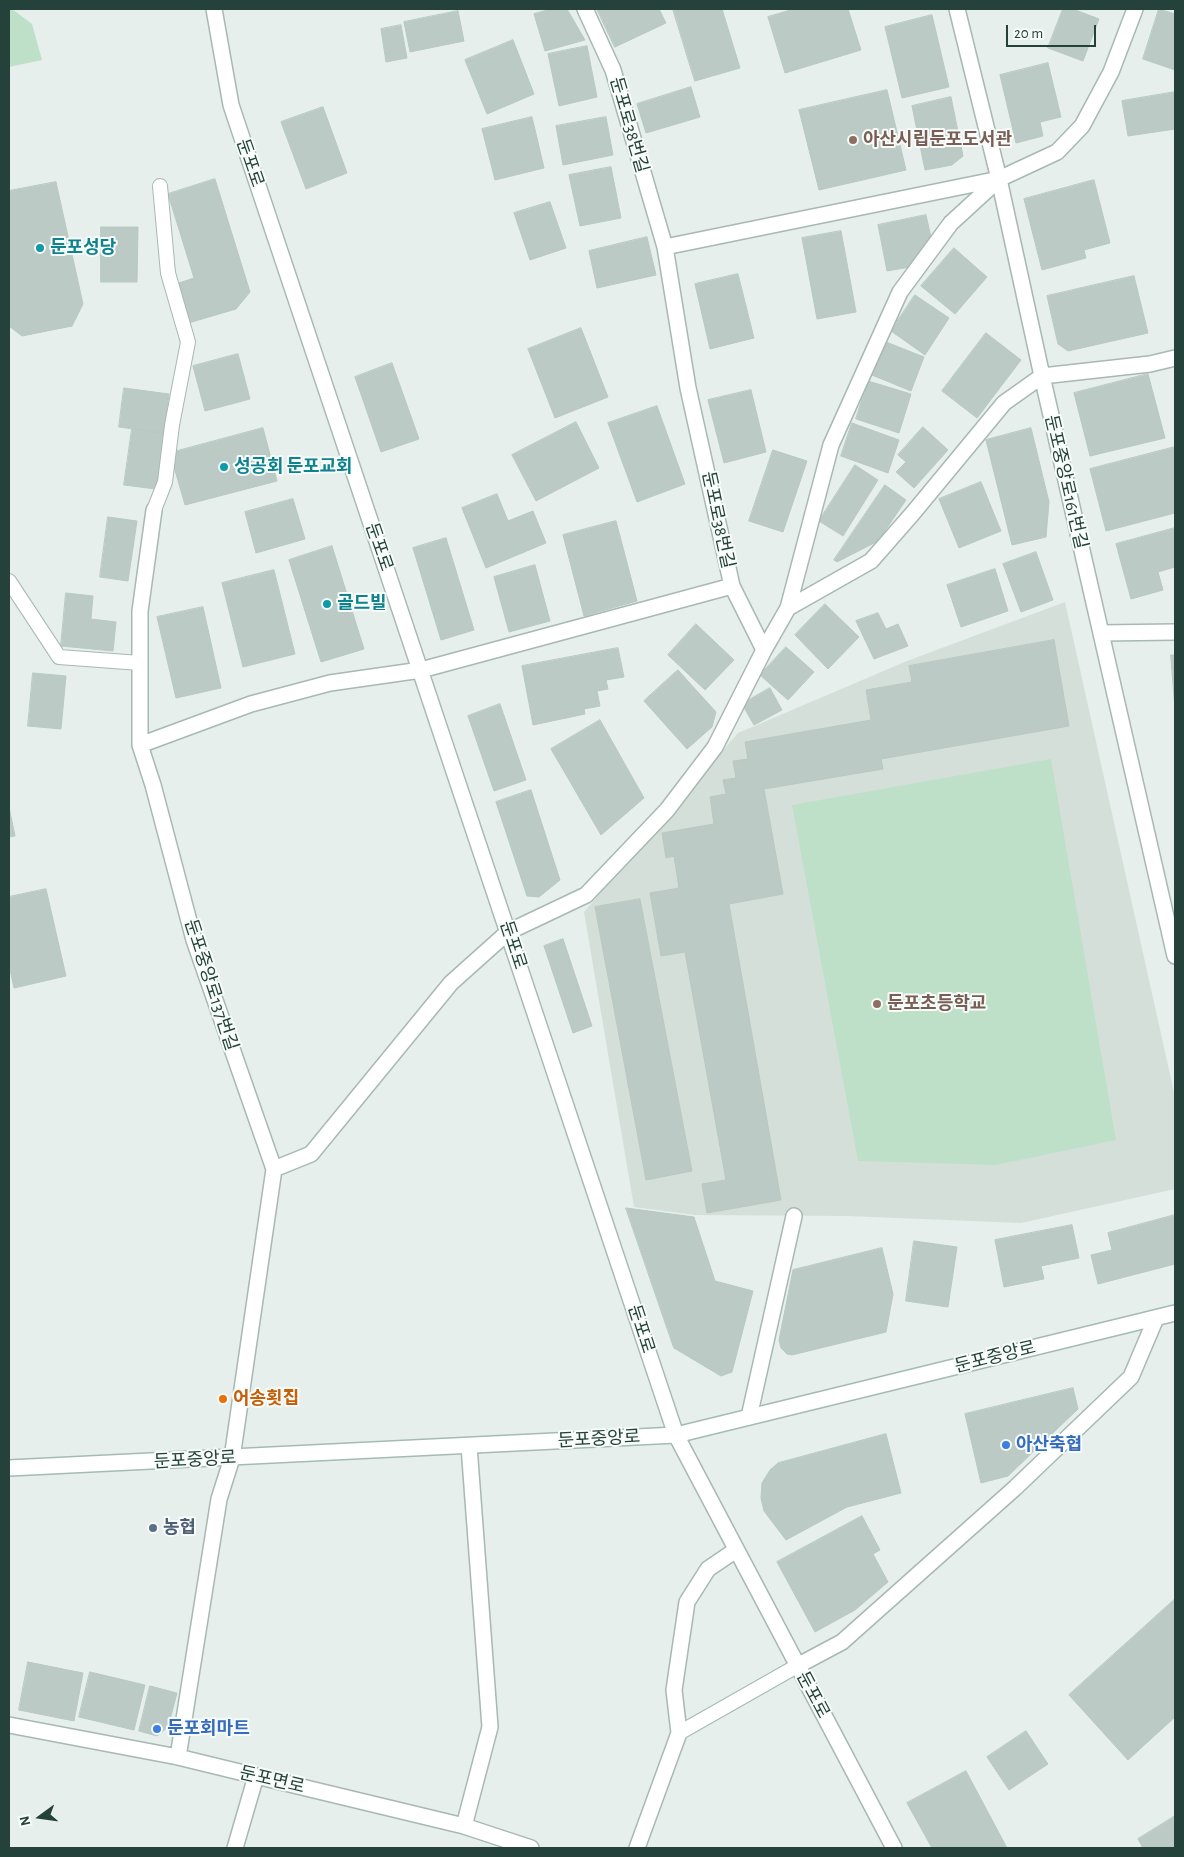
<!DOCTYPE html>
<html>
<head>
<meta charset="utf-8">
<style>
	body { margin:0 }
	#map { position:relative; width:1184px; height:1857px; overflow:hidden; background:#e6efeb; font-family:"Alegreya Sans",sans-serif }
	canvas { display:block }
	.frame { position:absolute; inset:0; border:10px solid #24423a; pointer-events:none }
	.north { position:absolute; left:15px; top:1792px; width:50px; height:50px; -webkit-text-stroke:4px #f7fbf9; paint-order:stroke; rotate:256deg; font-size:14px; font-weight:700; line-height:20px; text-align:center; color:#24423a }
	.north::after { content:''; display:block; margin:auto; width:18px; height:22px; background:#24423a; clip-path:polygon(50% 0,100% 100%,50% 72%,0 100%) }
	.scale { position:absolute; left:1006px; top:25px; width:90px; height:22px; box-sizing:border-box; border:2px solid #24423a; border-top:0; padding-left:6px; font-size:15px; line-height:18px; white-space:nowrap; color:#24423a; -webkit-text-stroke:4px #f7fbf9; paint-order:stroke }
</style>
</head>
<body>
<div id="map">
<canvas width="1184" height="1857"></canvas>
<div class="frame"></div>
<div class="north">N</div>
<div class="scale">20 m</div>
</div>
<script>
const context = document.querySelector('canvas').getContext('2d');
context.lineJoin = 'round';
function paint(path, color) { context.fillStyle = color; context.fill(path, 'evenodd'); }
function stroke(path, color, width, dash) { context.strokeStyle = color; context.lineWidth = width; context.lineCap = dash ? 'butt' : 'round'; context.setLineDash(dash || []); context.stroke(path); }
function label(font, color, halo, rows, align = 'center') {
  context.font = font + ' "Alegreya Sans","Noto Sans KR",sans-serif'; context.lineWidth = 4; context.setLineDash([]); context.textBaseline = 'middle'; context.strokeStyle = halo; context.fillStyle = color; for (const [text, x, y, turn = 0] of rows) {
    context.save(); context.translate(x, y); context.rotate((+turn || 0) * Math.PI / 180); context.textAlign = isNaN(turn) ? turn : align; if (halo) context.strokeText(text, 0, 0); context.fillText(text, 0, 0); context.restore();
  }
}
paint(new Path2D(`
	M1065,602L1175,1097V1189L1021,1223L848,1216L695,1215L634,1207L584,912L738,733L907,661Z`), '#d4dfda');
paint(new Path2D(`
	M9,9H12L32,24L42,60L9,67Z
	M1051,759L1116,1140L996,1165L858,1161L792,805Z`), '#bfe0c8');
const building = new Path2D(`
	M552,9H567L585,40L545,51L534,14Z
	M597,9H659L666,23L615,47Z
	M673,9H722L740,68L695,81Z
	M794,9H848L861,50L785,73L768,17Z
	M1063,9H1073L1099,19L1083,61L1048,48Z
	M1159,9L1175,14V70L1143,59Z
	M458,11L464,41L410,52L404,22Z
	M932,15L949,87L902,98L885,27Z
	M401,25L407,58L386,62L381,29Z
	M513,40L534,94L487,114L465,60Z
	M587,46L597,97L559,106L548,54Z
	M1048,63L1061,117L1040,122L1043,136L1016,143L1000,75Z
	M691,87L700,117L646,133L637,104Z
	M887,90L906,170L819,190L799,110Z
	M1175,92V129L1128,136L1122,101Z
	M951,97L963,156L952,165L925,170L912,106Z
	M323,107L347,173L306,189L281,122Z
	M532,117L544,168L495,180L482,129Z
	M606,117L613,155L563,165L556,126Z
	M611,167L621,218L580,226L569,175Z
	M215,179L250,292L236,309L185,324L173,285L194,278L168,194Z
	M1094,180L1110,243L1084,250L1086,258L1042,270L1024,199Z
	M56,182L83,304L72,326L22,336L9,326V191Z
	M550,202L566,248L530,260L514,213Z
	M926,215L932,242L910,267L887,271L878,225Z
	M101,227H138L137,282H101Z
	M841,231L856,312L817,319L802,238Z
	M647,237L656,275L597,288L589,251Z
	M954,248L987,277L955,314L921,286Z
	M738,274L754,338L710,349L695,284Z
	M1134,276L1148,333L1068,351L1058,344L1047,296Z
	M915,295L949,318L925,355L891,331Z
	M581,328L608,397L555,418L528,349Z
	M986,333L1021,360L977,418L942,391Z
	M886,342L924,357L911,391L872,375Z
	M238,354L250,399L205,411L193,366Z
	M392,363L419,439L381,452L355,377Z
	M1148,374L1165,438L1090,456L1074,393Z
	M868,381L911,394L899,433L856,419Z
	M124,388L169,394L163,433L119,427Z
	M751,390L766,452L724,463L708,400Z
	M657,406L685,484L637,502L608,423Z
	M576,422L599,468L536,501L512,455Z
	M852,423L899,440L888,473L841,456Z
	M923,427L948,450L914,488L896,472L906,462L898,455Z
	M263,428L277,481L185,505L170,453Z
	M1031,428L1049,502L1046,537L1012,545L986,440Z
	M132,429L163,433L156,489L124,485Z
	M1175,447V513L1106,531L1090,469Z
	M773,450L807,461L783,532L749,521Z
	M855,465L878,480L843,536L819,521Z
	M981,482L1001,531L959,548L939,499Z
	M885,485L906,500L878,541L837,562L834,560Z
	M497,494L508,521L533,511L546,543L486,568L462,508Z
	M293,499L305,539L256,553L245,512Z
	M108,517L137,521L128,581L100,577Z
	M616,521L637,601L584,616L563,535Z
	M1175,528V567L1158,572L1163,590L1131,599L1116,544Z
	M446,538L474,630L441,640L413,548Z
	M332,546L364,649L321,662L289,560Z
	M1036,552L1053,600L1021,612L1003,564Z
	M535,565L550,621L509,632L494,577Z
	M995,569L1008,611L961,627L947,585Z
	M274,570L295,654L243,667L222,583Z
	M66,593L93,596L91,619L116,622L113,651L61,646Z
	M825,604L859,637L828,669L795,635Z
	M203,607L221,688L176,698L157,617Z
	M878,613L886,629L898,624L908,646L874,659L856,621Z
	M696,624L734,660L705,690L668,655Z
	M1054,640L1069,726L881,759L883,769L764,789L783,894L729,904L781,1200L707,1213L702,1184L726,1180L685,952L661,956L650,893L679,888L674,856L666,858L662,833L714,824L710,797L726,794L723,780L736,778L733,761L748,759L745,742L871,720L866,690L912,682L909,666Z
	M786,647L814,672L788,700L760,675Z
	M618,648L624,677L606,680L608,689L597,691L600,706L584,709L585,714L533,725L522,666Z
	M1171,655H1175V708Z
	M678,670L716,712L712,727L687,749L644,701Z
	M33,673L66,676L61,729L28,726Z
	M770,688L782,710L754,725L742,704Z
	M500,704L526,780L494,791L468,716Z
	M600,720L644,798L601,835L551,749Z
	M531,790L560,880L539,897L527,896L496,802Z
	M9,807L15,836L9,837Z
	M46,889L66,976L14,988L9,965V897Z
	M640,899L692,1171L646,1180L595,907Z
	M563,939L592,1026L573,1033L544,946Z
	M626,1208L694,1217L715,1281L753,1291L732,1372L721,1376L674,1348Z
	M1175,1215V1264L1098,1284L1091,1255L1112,1250L1108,1233Z
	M1072,1225L1079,1258L1041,1266L1044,1279L1004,1287L995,1240Z
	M914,1241L957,1247L948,1307L906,1301Z
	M882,1248L893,1294L886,1332L792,1355L787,1354L781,1348L779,1340L793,1270Z
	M1073,1388L1078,1409L1008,1476L981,1483L965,1414Z
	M886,1434L901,1493L847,1507L786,1540L764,1511L761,1498L762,1483L770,1470L778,1463Z
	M862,1516L880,1550L873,1554L888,1582L855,1610L815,1632L777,1562Z
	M1175,1599V1717L1128,1760L1069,1695Z
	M28,1662L83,1673L74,1721L19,1710Z
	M90,1672L145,1685L134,1730L79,1717Z
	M150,1686L177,1693L168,1727L157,1736L139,1731Z
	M1026,1731L1048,1764L1009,1790L987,1757Z
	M966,1771L1007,1848H932L907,1803Z
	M1175,1816V1848H1143L1138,1839Z`);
paint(building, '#bbcac4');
stroke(building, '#b8c9c2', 1);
const lane = new Path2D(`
	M154,510L165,482L172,425L188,342L168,273L160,186
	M9,581L59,657L140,663
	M679,1733L797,1666`);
const street = new Path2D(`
	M214,9L231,105L676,1435L894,1848
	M957,9L999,179L1042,376L1175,956
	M665,247L999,179L1057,152L1082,126L1111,72L1135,9
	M154,510L140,611V745L153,785L194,940L274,1169L232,1458L219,1499L178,1757
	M788,608L831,445L900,292L951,223L998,180
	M1101,633L1175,632
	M764,650L788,608L871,561L913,513L1004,403L1042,376L1150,364L1175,358
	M140,745L251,704L330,683L421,670L732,586
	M274,1169L311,1154L451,983L508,932L586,895L667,810L715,747L764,650L732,586L688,388L665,247L613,70L585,9
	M749,1417L794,1216
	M797,1666L842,1642L1015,1488L1131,1377L1156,1318
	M9,1725L178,1757L256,1776L464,1826L531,1848
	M464,1826L490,1727L469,1446
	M235,1848L256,1776
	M637,1848L679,1733L674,1690L687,1602L708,1569L736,1550`);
const secondary = new Path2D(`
	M9,1468L676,1435L1175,1313`);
stroke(lane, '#a8b8b2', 16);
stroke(street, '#a8b8b2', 18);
stroke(secondary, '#a4bbb3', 18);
stroke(lane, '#fff', 14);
stroke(street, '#fff', 15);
stroke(secondary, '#fff', 15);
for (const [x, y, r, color] of [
	[853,140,5,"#8d6e63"],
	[40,248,5,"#0f9aa8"],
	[224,467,5,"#0f9aa8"],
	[327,604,5,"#0f9aa8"],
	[877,1004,5,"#8d6e63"],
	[223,1399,5,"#e8710a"],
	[1006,1445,5,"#3f7fe0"],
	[153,1528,5,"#5c6f8a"],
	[157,1729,5,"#3f7fe0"]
]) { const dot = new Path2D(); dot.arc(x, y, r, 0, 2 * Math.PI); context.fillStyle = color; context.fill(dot); stroke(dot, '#f7fbf9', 2); }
label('18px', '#24423a', '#f7fbf9', [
	["둔포로38번길",629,125,74],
	["둔포로",250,163,71],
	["둔포중앙로161번길",1066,482,77],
	["둔포로38번길",718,520,78],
	["둔포로",379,547,71],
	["둔포로",513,945,72],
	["둔포중앙로137번길",211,985,72],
	["둔포로",641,1329,72],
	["둔포중앙로",995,1357,-14],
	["둔포중앙로",599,1439,-3],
	["둔포중앙로",195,1460,-3],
	["둔포로",813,1695,62],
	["둔포면로",272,1780,13]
]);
label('bold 18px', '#785e54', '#f7fbf9', [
	["아산시립둔포도서관",863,140],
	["둔포초등학교",887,1004]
], 'left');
label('bold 18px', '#0d838f', '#f7fbf9', [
	["둔포성당",50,248],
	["성공회 둔포교회",234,467],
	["골드빌",337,604]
], 'left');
label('bold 18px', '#c56008', '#f7fbf9', [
	["어송횟집",233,1399]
], 'left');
label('bold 18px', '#366cbe', '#f7fbf9', [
	["아산축협",1016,1445],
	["둔포회마트",167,1729]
], 'left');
label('bold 18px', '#4e5e75', '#f7fbf9', [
	["농협",163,1528]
], 'left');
</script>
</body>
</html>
